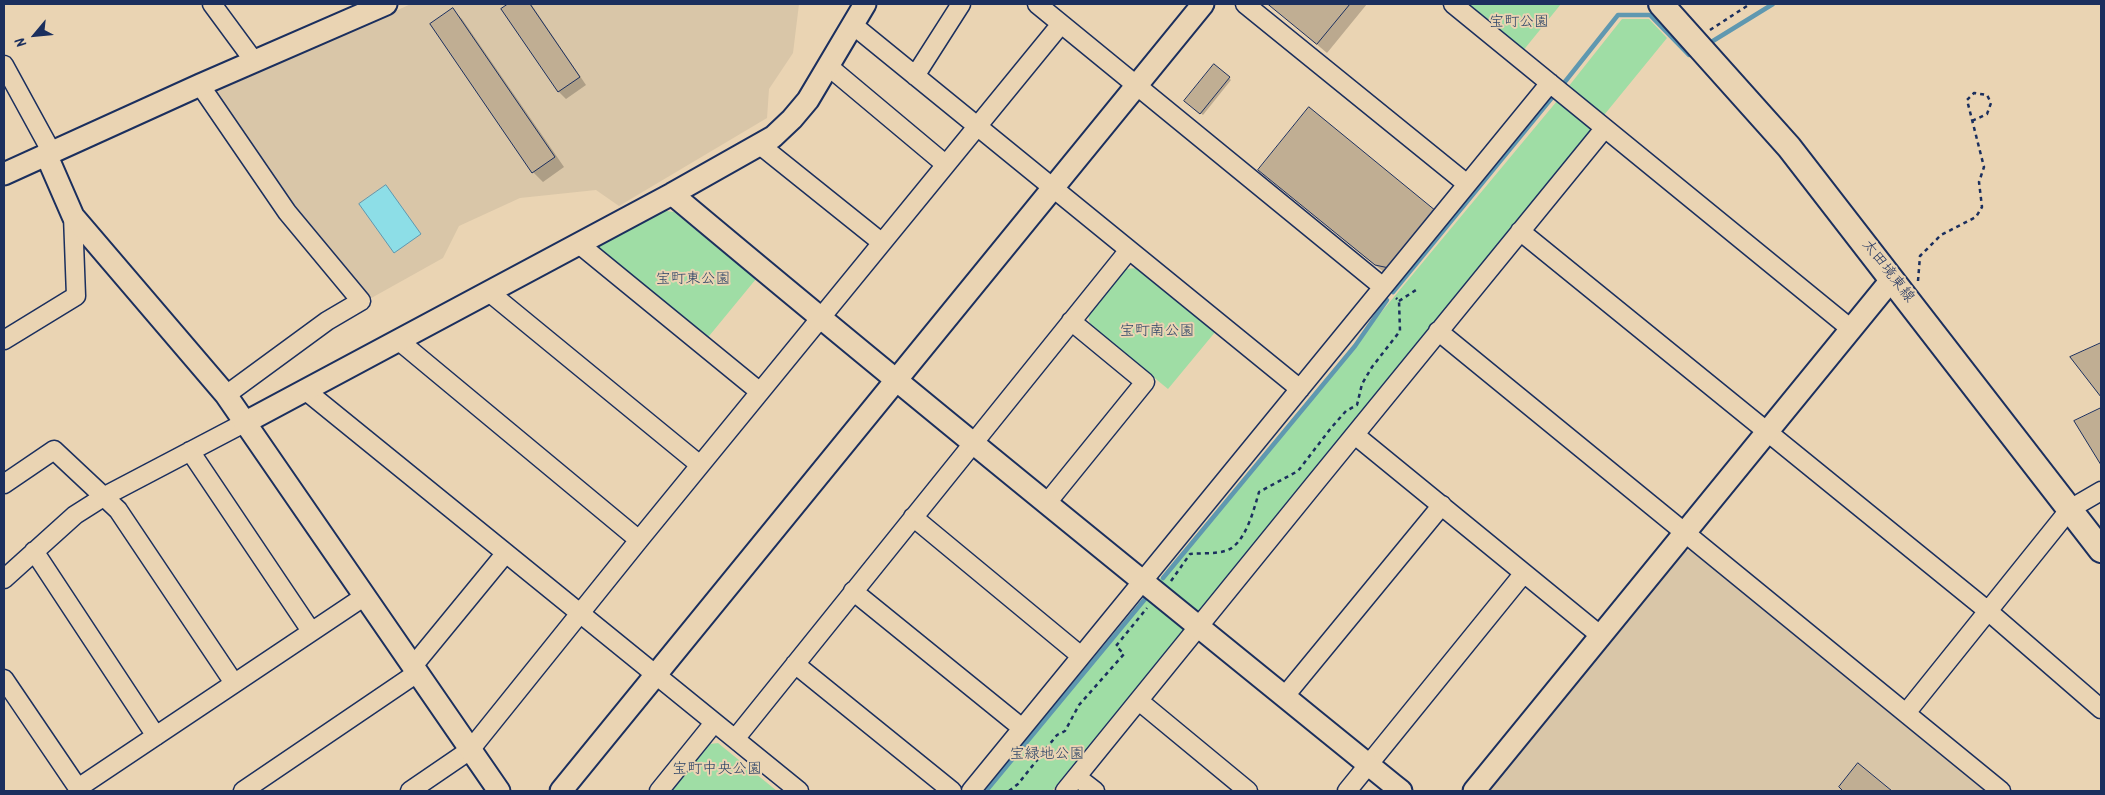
<!DOCTYPE html>
<html>
<head>
<meta charset="utf-8">
<style>
	body { margin:0 }
	#map { position:relative; width:2105px; height:795px; overflow:hidden; background:#ead4b3; font-family:Kalam,sans-serif }
	canvas { display:block }
	.frame { position:absolute; inset:0; border:5px solid #1b2f5e; pointer-events:none }
	.north { position:absolute; left:10px; top:10px; width:50px; height:50px; -webkit-text-stroke:4px #ead4b3; paint-order:stroke; rotate:242deg; font-size:14px; font-weight:700; line-height:20px; text-align:center; color:#1b2f5e }
	.north::after { content:''; display:block; margin:auto; width:18px; height:22px; background:#1b2f5e; clip-path:polygon(50% 0,100% 100%,50% 72%,0 100%) }
</style>
</head>
<body>
<div id="map">
<canvas width="2105" height="795"></canvas>
<div class="frame"></div>
<div class="north">N</div>
</div>
<script>
const context = document.querySelector('canvas').getContext('2d');
context.lineJoin = 'round';
function paint(path, color) { context.fillStyle = color; context.fill(path, 'evenodd'); }
function stroke(path, color, width, dash) { context.strokeStyle = color; context.lineWidth = width; context.lineCap = dash ? 'butt' : 'round'; context.setLineDash(dash || []); context.stroke(path); }
function label(font, color, halo, rows, align = 'center') {
  context.font = font + ' Kalam,"Klee One",sans-serif'; context.lineWidth = 4; context.setLineDash([]); context.textBaseline = 'middle'; context.strokeStyle = halo; context.fillStyle = color; for (const [text, x, y, turn = 0] of rows) {
    context.save(); context.translate(x, y); context.rotate((+turn || 0) * Math.PI / 180); context.textAlign = isNaN(turn) ? turn : align; if (halo) context.strokeText(text, 0, 0); context.fillText(text, 0, 0); context.restore();
  }
}
paint(new Path2D(`
	M411,4H799L793,53L769,89L767,118L619,206L596,190L520,198L459,226L443,258L366,301L290,210L211,94Z
	M1693,550L1992,791H1489L1682,552Z`), '#d9c6a8');
paint(new Path2D(`
	M1462,4H1561L1522,52Z
	M1622,19H1649L1667,38L1052,791H983L1557,101Z
	M659,210L674,212L756,279L705,341L597,253L598,242Z
	M1137,268L1216,331L1168,389L1090,325L1088,314L1125,269Z
	M718,743L777,791H672L710,744Z`), '#9fdda5');
const water = new Path2D(`
	M386,185L421,234L394,253L359,204Z`);
paint(water, '#8ddee7');
stroke(water, '#5f98b0', 1);
paint(new Path2D(`
	M510,4H531L586,85L566,99L559,92L503,9Z
	M1269,4H1367L1327,53Z
	M453,10L462,19L564,167L543,182L533,172Z
	M1214,65L1231,80L1203,115L1186,101Z
	M1259,170L1435,212L1386,274Z
	M2101,409V462L2076,422Z`), '#0003');
stroke(new Path2D(`
	M1708,44L1773,4
	M1560,88L1618,15H1650L1689,55L1694,52
	M1393,292L1555,94
	M1163,578L1355,346L1387,300
	M986,791L1145,599`), '#5f98b0', 4.5);
const building = new Path2D(`
	M508,4H530L580,77L558,92L501,9Z
	M1268,4H1350L1317,44Z
	M453,8L555,157L532,173L430,24Z
	M1214,64L1230,77L1200,114L1184,101Z
	M1309,107L1436,211L1389,268L1375,265L1258,170Z
	M2101,343V397L2070,357Z
	M2101,408V465L2074,421Z
	M1858,763L1892,791H1843L1839,787Z`);
paint(building, '#c0ae93');
stroke(building, '#1b2f5e', 1);
const minor = new Path2D(`
	M212,4L254,61
	M1037,4L1383,287
	M1245,4L1467,184
	M1453,4L1851,329
	M853,25L1300,389
	M4,65L51,151
	M828,66L945,164
	M915,76L961,4
	M200,85L287,212L361,301L327,321L226,395
	M760,145L881,242
	M1520,231L1988,611L2101,709
	M579,244L760,392
	M489,292L700,465
	M1438,331L2001,791
	M4,340L76,296L73,216
	M398,340L639,540
	M305,390L799,791
	M1355,435L1601,636
	M190,451L311,631
	M4,484L54,450L118,510L234,683
	M1046,504L1145,382L1071,321
	M913,517L1081,656
	M34,551L156,736
	M4,579L75,515L105,496L246,422
	M853,591L1022,728
	M795,664L952,791
	M413,666L505,554
	M4,679L80,791
	M1284,697L1442,505
	M1139,701L1248,791
	M1906,713L2070,509L2101,491
	M735,739L1129,250
	M1077,777L1095,791
	M78,788L365,596
	M243,791L417,673
	M410,791L470,750L639,540L1061,24
	M659,791L714,723
	M971,791L1550,83
	M1065,791C1245,571 1423,348 1604,129
	M1347,791L1524,573`);
const tertiary = new Path2D(`
	M46,154L73,216L226,395L499,791
	M4,174L200,85L386,4
	M672,194C913,396 1157,593 1401,791
	M246,422L672,194L773,137L792,119L808,100L865,4
	M561,791L1203,4
	M1474,791L1892,279`);
const secondary = new Path2D(`
	M1661,4L1789,147L2101,550`);
stroke(minor, '#1b2f5e', 21);
stroke(tertiary, '#1b2f5e', 25);
stroke(secondary, '#1b2f5e', 28);
stroke(new Path2D(`
	M1710,30L1750,4
	M1918,281L1920,256L1941,235L1976,217L1982,207L1979,182L1984,167L1967,100L1974,93L1987,95L1991,103L1987,114L1972,121
	M1399,301L1416,290
	M1171,581L1190,554C1201,553 1215,554 1225,551C1245,546 1254,509 1259,492L1298,471L1331,428L1346,411L1357,405L1362,384L1372,367L1400,331L1399,301L1396,298
	M1009,791L1018,784L1057,735L1065,731L1079,705L1124,654L1116,646L1147,608`), '#1b2f5e', 2.5, [4, 4]);
stroke(minor, '#ead4b3', 18);
stroke(tertiary, '#ead4b3', 21);
stroke(secondary, '#ead4b3', 24);
label('15px', '#284065', '#ead4b3', [
	["宝町公園",1519,23],
	["宝町東公園",693,280],
	["宝町南公園",1157,332],
	["宝緑地公園",1047,755],
	["宝町中央公園",717,770]
]);
label('15px', '#1b2f5e', '#ead4b3', [
	["太田境東線",1887,272,52]
]);
</script>
</body>
</html>
